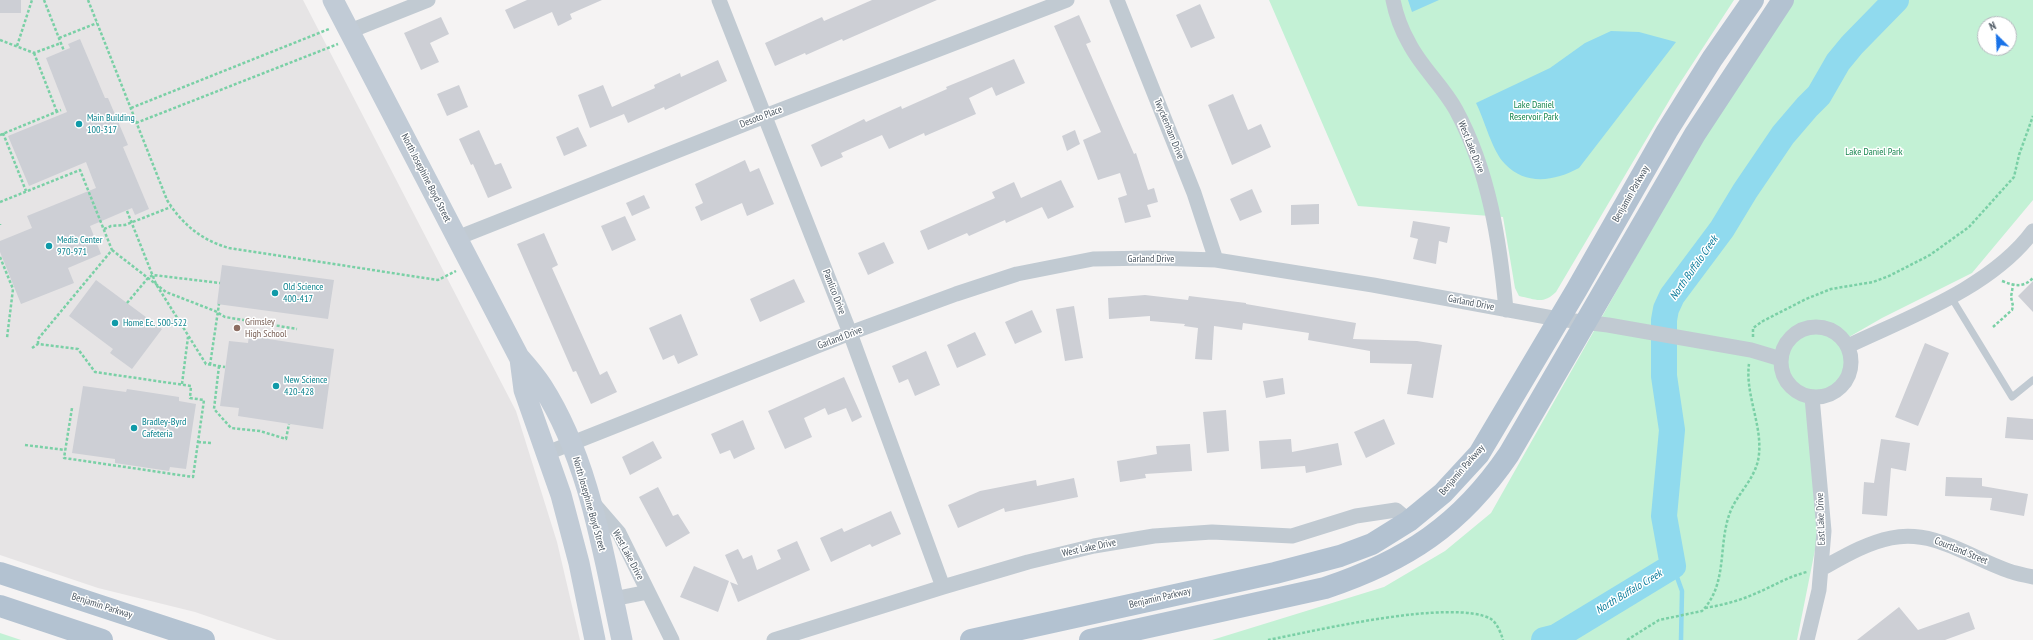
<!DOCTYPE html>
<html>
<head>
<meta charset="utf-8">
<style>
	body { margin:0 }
	#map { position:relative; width:2033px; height:640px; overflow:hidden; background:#f5f3f3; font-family:"PT Sans Narrow",sans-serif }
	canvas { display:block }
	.north { position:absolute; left:1977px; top:16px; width:40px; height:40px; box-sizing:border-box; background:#fff; border:1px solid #b7bbc0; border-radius:50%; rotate:336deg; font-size:11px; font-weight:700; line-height:16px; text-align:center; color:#4a5661 }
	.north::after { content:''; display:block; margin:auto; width:14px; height:18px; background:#1a73e8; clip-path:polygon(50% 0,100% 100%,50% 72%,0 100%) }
</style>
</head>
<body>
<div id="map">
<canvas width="2033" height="640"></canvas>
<div class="north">N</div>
</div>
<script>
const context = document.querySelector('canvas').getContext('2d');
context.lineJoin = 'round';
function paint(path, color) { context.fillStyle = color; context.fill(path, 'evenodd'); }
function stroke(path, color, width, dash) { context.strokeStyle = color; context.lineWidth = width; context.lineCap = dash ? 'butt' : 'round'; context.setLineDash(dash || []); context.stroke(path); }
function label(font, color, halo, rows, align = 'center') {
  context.font = font + ' "PT Sans Narrow",sans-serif'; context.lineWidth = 3; context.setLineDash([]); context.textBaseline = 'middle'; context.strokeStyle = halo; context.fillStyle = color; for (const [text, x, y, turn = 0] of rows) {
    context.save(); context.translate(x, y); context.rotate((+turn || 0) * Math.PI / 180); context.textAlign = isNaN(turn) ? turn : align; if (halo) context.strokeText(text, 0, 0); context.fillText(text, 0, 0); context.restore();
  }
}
paint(new Path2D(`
	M0,0H303L516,411L557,542L580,640H277L195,612L98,588L0,555Z`), '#e6e4e5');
paint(new Path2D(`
	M1269,0H1734L1676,89L1556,292C1543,305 1535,299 1519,296L1515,288L1503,217L1358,206Z
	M1794,0H2033V200L1972,273L1882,318L1849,337C1848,356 1849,381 1829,391C1825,393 1815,392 1810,392L1819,530L1797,640H1212L1384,587L1445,551L1491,513L1677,184L1772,26ZM1985,24H2009V48H1985Z
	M0,633L21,640H0Z`), '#c3f1d5');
paint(new Path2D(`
	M1408,0H1439L1412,12Z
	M1611,31L1639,32L1676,42L1579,168C1555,181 1526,186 1505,164C1492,151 1485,121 1476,103L1550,68L1585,43Z`), '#90daee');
stroke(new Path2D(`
	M1673,566L1682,591L1681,640`), '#90daee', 4.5);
stroke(new Path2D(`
	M1544,640L1556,637L1673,566L1664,516L1672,430L1664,376V320L1666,309L1672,296L1722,229L1745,191L1783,135L1807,107L1819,95L1838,62L1852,45L1896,0`), '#90daee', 26);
paint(new Path2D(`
	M0,0H21V13H0Z
	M527,0H602L570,14L572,19L558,26L552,12L514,29L505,10Z
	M872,0H937L843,41L842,39L806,55L805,53L775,66L765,43L822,17L824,21Z
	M1200,4L1215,38L1191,48L1176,15Z
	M1079,15L1091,42L1086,44L1134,154L1136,153L1148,190L1154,188L1158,202L1147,205L1151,217L1125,223L1118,198L1127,195L1120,173L1098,180L1083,140L1101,132L1054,26Z
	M441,17L449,34L430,43L439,62L421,70L404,33Z
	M80,39L105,98H108L128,145L123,147L149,209L135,215L132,208L90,226L101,254L68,268L74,283L21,304L0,252V241L32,228L27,216L96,188L86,162L29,186L8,136L67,112L46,58L70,48L68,44Z
	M1014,59L1025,83L996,96L992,87L969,98L976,114L925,136L924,133L889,149L882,135L841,153L843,157L821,167L811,145L864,119L866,122L901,106L902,109L947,89L946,87Z
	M718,60L727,81L665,110L664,107L628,123L624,114L590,128L578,95L603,85L612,107L655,88L654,85L680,73L681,77Z
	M459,85L468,107L447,116L437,94Z
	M1233,94L1248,130L1261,124L1271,147L1232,165L1208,105Z
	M578,127L587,146L564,156L556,137Z
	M479,130L495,165L501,163L512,188L488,198L473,164L471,165L459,139Z
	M1075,130L1080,144L1067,151L1062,136Z
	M745,160L750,172L759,168L774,204L747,216L742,203L701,221L695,207L703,203L695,184Z
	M1061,180L1074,207L1048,219L1042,207L1006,223L1005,220L969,236L967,233L928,250L920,231L995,198L992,192L1014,182L1021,198Z
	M1252,189L1262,212L1240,221L1230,199Z
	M644,195L650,208L632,216L626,203Z
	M1319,204V224L1291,225V205Z
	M625,216L636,240L612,251L601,226Z
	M1413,221L1450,227L1447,243L1439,241L1436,264L1413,259L1418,239L1410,237Z
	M544,233L558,265L552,268L600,375L607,371L617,392L591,404L576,371L573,372L517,244Z
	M884,242L894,263L868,275L858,253Z
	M222,265L334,280L328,319L217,304Z
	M794,279L805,302L760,322L750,299Z
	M96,280L162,329L132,369L110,353L113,349L69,316Z
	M2033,281V312L2018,296Z
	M1145,295L1188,300L1189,296L1246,303V304L1356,323L1353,339L1417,341L1442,345L1433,398L1407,394L1412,364L1370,363V351L1308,340L1309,333L1243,323L1242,330L1214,326L1212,360L1195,359L1198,328L1184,326L1185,324L1150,321V316L1109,319L1108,298Z
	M1074,306L1083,358L1065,361L1056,309Z
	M1032,310L1042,332L1015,344L1005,322Z
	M681,314L698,355L678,364L674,355L663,360L649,328Z
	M975,332L986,355L957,368L947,345Z
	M249,336L334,349L323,429L238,416L239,408L220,406L229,341L248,343Z
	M1925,343L1949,353L1918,426L1895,417Z
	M926,351L940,385L915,396L908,379L899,383L892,366Z
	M844,377L862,417L852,422L846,408L828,415L825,408L804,418L812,437L785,449L768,411Z
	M1283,378L1285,394L1266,398L1263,381Z
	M83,386L126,392L127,389L179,397V401L196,404L186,469L170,467L169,471L115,463V459L72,453Z
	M1226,410L1229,451L1207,453L1203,412Z
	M2007,417L2033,419V440L2005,438Z
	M1384,419L1395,444L1366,458L1354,432Z
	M743,420L755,449L734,459L730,450L720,454L711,434Z
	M1291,439L1292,452L1338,443L1342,465L1306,473L1305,466L1261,469L1259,441Z
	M1881,439L1910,443L1906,471L1891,468L1887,516L1862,514L1864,482L1874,483Z
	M653,441L662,458L630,475L622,457Z
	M1190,444L1192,471L1145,474L1146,478L1120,482L1117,461L1157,454L1156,446Z
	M1946,477L1982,478V486L2028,494L2024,516L1990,510L1992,498L1945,496Z
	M1074,478L1078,497L1005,512L1004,508L958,528L948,505L980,491L1036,480L1037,486Z
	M658,487L673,516L678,514L690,533L666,547L639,497Z
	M891,511L901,534L872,547L870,544L831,562L820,538L842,528L844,532Z
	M797,541L810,570L738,602L730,582L738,585L725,555L738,549L743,559L752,555L757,570L781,559L777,550Z
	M694,566L729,581L718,612L680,597Z
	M1899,607L1918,630L1969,612L1975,629L1945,640H1857Z`), '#cdcfd5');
stroke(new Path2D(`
	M44,0L64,51
	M88,0L167,200C182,224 201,240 229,248L438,280L456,271
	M59,38L97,23
	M0,40L34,53L61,43
	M17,46L32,0
	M34,53L57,112
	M131,108L329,29
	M136,123L338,44
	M3,133L26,191
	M0,135L61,110
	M0,202L80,170L112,250L38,339V344
	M127,211L156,284L206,364L225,367
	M0,224V225
	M104,229L111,226L125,225L171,207
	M112,250L166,292L215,311L225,317L297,329
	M0,257L13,289L7,338
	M2002,281C2015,286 2023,288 2033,278
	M127,303L148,278L153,275L220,283
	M1993,327L2012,310L2013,306L2011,297L2013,285
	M1753,337V328L1763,321L1806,299L1831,289L1873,282L1889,276L1930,255L1969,227L2014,177L2019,155L2033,116
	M32,348L38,344L78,349L95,372L191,386L190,398L204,400L193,477L64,458L72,408
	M210,365L219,304
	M219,366L214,409L231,428L260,431L286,439L289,424
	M182,384L188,337
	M198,442L211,443
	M25,445L65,450
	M1705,608C1723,605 1742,600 1759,592C1775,585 1790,576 1807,572
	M1268,640C1314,631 1453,598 1491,619C1497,623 1501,633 1503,640
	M1627,640L1659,620L1702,611C1729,583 1717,543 1731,510C1740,490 1757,477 1759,454C1762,424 1745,394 1749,364`), '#7ad0a6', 2.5, [3, 2]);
stroke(new Path2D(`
	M1951,297L2012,397L2033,380`), '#c1cad2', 7);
stroke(new Path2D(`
	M719,0L850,333L943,587
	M1117,0L1194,193L1216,260
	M1393,0C1396,15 1401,29 1409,43C1421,67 1443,86 1456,110C1489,171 1500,242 1506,310
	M350,31L428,0
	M457,238L765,116L1067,0
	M1781 362a35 35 0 1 1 70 0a35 35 0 1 1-70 0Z
	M1848,346C1909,317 1992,287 2033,231
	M547,453L850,333L956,294L1017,274L1093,259L1153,258L1216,260L1373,285L1558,319L1608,325L1751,350L1781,359
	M593,503L619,533L672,640
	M1821,569C1843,557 1866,543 1891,538C1935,529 1970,558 2009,571C2017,574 2025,575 2033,577
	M613,599L648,592
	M774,640L943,587L1028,562L1094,546L1154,536L1212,532L1292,536L1356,516L1396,510L1409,521
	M1807,640L1819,590L1824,531L1812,397`), '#c1cad2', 15);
stroke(new Path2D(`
	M333,0L519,357C527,366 535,375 542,386C590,461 603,554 622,640
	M520,359L524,390L561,495L579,563L595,640`), '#c1cbd6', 21);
stroke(new Path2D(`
	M0,573L204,640
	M0,606L102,640
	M971,640L1275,573L1340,556L1372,544L1409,521L1443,493L1479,454L1577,289L1667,131L1712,59L1753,0
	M1090,640L1325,588C1406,561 1461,525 1509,454L1695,134L1783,0`), '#b3c2d1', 22);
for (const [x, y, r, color] of [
	[79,124,4,"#0f9aa8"],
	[49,246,4,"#0f9aa8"],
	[275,293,4,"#0f9aa8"],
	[115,323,4,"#0f9aa8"],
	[237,328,4,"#8d6e63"],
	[276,386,4,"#0f9aa8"],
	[134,428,4,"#0f9aa8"]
]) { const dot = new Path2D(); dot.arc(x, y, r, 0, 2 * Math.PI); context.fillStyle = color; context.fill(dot); stroke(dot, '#fff', 1.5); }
label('10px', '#17864f', '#fff', [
	["Lake Daniel",1534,105],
	["Reservoir Park",1534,117],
	["Lake Daniel Park",1874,152]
]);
label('10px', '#4a5661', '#fff', [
	["Desoto Place",761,117,-21],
	["Twyckenham Drive",1169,129,68],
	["West Lake Drive",1471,147,68],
	["North Josephine Boyd Street",426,178,63],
	["Benjamin Parkway",1631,194,-60],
	["Garland Drive",1151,259],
	["Pamlico Drive",834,292,69],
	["Garland Drive",1471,303,11],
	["Garland Drive",840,338,-21],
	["Benjamin Parkway",1462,470,-49],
	["North Josephine Boyd Street",589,504,74],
	["East Lake Drive",1821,519,-92],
	["West Lake Drive",1089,548,-12],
	["Courtland Street",1961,551,22],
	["West Lake Drive",628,555,62],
	["Benjamin Parkway",1160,598,-13],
	["Benjamin Parkway",102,606,18]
]);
label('10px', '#0d838f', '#fff', [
	["Main Building",87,118],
	["100-317",87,130],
	["Media Center",57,240],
	["970-971",57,252],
	["Old Science",283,287],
	["400-417",283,299],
	["Home Ec. 500-522",123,323],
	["New Science",284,380],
	["420-428",284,392],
	["Bradley-Byrd",142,422],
	["Cafeteria",142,434]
], 'left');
label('10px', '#785e54', '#fff', [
	["Grimsley",245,322],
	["High School",245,334]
], 'left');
label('italic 11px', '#0c7c9b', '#fff', [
	["North Buffalo Creek",1694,268,-55],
	["North Buffalo Creek",1629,592,-31]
]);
</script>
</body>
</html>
